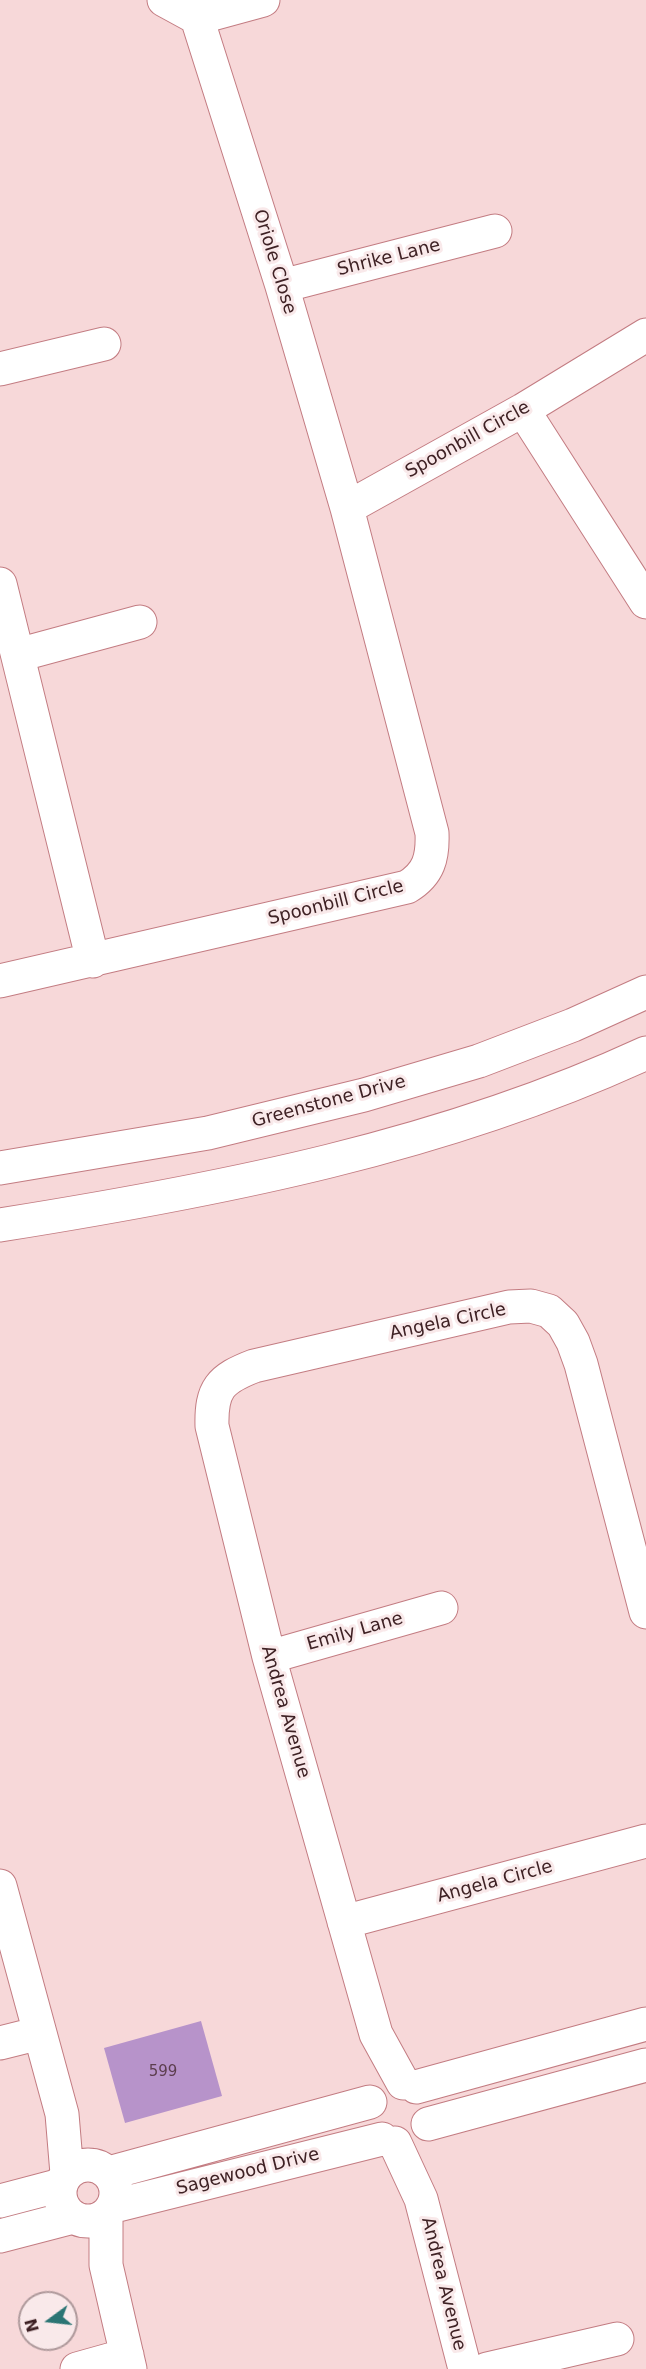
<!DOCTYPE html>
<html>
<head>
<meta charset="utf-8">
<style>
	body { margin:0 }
	#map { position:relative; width:646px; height:2369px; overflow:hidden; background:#f7d8d9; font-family:"DejaVu Sans",sans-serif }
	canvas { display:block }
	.north { position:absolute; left:18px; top:2291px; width:60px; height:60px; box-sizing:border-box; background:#f9e9ea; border:2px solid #ae999b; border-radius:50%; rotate:255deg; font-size:16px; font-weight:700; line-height:24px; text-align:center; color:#3e2124 }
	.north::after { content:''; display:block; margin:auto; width:21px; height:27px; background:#2b7574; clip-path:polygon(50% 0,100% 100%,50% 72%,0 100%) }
</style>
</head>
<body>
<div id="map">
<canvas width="646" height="2369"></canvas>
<div class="north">N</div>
</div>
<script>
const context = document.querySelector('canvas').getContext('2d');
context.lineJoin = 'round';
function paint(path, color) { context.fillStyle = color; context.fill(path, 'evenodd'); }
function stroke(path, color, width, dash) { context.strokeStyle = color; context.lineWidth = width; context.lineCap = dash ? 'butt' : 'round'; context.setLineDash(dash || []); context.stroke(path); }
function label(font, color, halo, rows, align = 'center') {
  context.font = font + ' "DejaVu Sans",sans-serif'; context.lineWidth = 6; context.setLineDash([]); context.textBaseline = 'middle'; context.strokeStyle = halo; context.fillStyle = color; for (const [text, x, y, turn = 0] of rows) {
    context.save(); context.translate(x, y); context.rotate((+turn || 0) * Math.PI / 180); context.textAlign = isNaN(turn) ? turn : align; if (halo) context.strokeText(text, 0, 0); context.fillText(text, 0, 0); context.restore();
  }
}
paint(new Path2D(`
	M201,2021L222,2096L125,2123L104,2048Z`), '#b793ca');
const minor = new Path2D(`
	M164,0L197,18L263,0
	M282,286L495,231
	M0,369L104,344
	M523,410L646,602
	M347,508L523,410L646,335
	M0,584L93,961
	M18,655L140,622
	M0,981L407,887C429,874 433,857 432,833L347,508L282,286L197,18
	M269,1657L441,1608
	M0,1886L62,2114L67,2174
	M344,1922L646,1841
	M0,2043L40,2033
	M403,2083L376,2034L269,1657L212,1426C211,1389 220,1379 254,1366L509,1307L531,1306L549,1311L563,1324L573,1342L581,1364L646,1612
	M416,2087L646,2024
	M428,2124L646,2065
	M395,2143L421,2199L465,2369
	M60 2193a28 28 0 1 1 56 0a28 28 0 1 1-56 0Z
	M109,2173L370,2102
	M0,2201L61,2185
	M114,2206L382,2139
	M106,2215V2265L130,2369
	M0,2236L73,2217
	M77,2369L127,2355
	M487,2369L617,2339`);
const secondary = new Path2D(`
	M0,1168L208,1133L364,1095L479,1061L573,1025L646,992
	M0,1225C220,1190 442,1147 646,1053`);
stroke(minor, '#c37c82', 35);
stroke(secondary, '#c37c82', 35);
stroke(minor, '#fff', 33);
stroke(secondary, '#fff', 33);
label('15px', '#5c3e4e', null, [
	["599",163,2072]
]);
label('18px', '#3e2124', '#f9e9ea', [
	["Shrike Lane",389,258,-14],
	["Oriole Close",274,262,73],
	["Spoonbill Circle",468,440,-29],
	["Spoonbill Circle",336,903,-14],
	["Greenstone Drive",329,1102,-15],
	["Angela Circle",448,1322,-12],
	["Emily Lane",355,1632,-16],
	["Andrea Avenue",285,1712,74],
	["Angela Circle",495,1882,-15],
	["Sagewood Drive",248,2172,-14],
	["Andrea Avenue",443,2284,76]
]);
</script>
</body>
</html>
